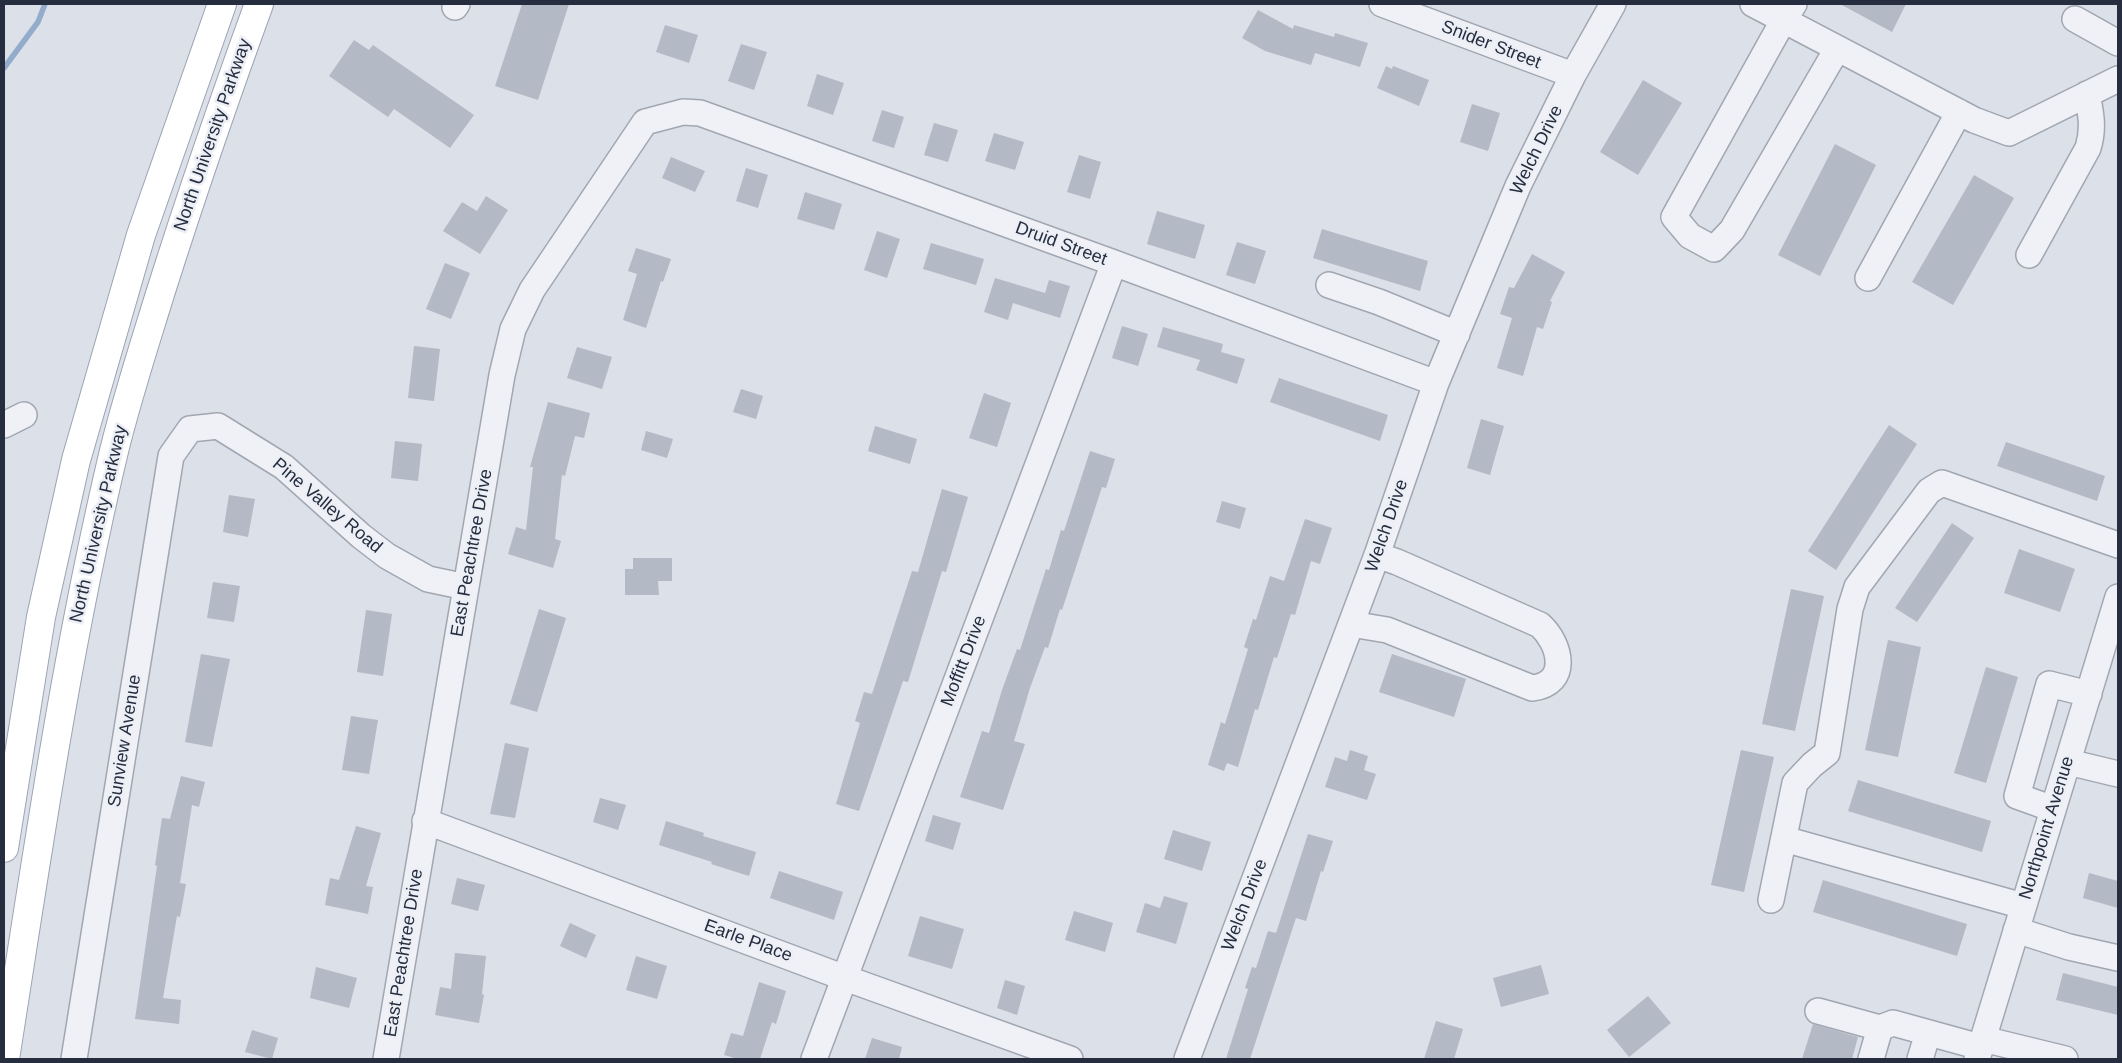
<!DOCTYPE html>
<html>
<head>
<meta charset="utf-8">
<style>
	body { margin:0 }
	#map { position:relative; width:2122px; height:1063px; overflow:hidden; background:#dce0e8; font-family:Helvetica,sans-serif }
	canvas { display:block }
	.frame { position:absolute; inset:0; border:5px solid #252d3f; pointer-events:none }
</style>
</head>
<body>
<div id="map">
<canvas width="2122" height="1063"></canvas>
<div class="frame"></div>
</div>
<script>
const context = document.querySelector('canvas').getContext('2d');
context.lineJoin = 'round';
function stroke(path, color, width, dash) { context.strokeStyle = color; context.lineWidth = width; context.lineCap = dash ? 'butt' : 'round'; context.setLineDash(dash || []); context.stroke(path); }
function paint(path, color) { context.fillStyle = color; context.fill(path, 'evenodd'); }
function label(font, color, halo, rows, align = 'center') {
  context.font = font + ' Helvetica,sans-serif'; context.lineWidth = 5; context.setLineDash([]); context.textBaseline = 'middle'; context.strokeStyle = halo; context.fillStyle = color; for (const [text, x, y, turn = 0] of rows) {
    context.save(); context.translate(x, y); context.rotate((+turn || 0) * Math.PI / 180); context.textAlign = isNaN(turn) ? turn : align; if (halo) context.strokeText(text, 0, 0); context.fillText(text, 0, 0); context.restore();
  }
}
stroke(new Path2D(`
	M4,68L38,22L45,4`), '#94accb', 5.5);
paint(new Path2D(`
	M522,4H569L538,100L495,86Z
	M1840,4H1906L1892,32Z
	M1258,10L1293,29L1294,25L1334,37L1335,33L1368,43L1360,67L1315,53L1311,65L1265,51L1242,38Z
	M665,25L698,35L689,63L656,52Z
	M354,40L369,50L373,45L474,115L450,148L394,109L388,117L329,76Z
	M741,44L767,52L754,90L728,81Z
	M1386,66L1392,69L1393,66L1429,80L1419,106L1377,88Z
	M817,74L844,83L833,115L807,106Z
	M1643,80L1682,103L1638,175L1600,152Z
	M1472,104L1500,113L1488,151L1460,142Z
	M882,110L904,117L894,148L872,141Z
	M934,123L958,130L948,162L924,155Z
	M994,133L1024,142L1015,170L985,161Z
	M1835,144L1876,165L1820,276L1778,255Z
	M1079,155L1101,162L1090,199L1067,192Z
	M671,157L705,171L695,192L662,178Z
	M746,168L768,175L758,208L736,201Z
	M1974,175L2014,198L1953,305L1912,282Z
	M805,192L842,204L834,230L797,219Z
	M486,196L508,210L480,254L443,231L462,202L477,211Z
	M1157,211L1205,225L1195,259L1147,244Z
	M1322,229L1428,261L1420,291L1313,258Z
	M877,231L900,239L887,278L864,270Z
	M1237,242L1266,251L1255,284L1226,275Z
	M931,243L984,259L976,285L923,269Z
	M636,248L671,259L663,282L661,281L646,328L623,320L637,274L628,271Z
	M1532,254L1565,272L1550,301L1552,302L1543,329L1537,327L1523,376L1497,368L1512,318L1500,314L1509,287L1514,288Z
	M445,263L470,273L451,319L426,309Z
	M995,278L1045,293L1049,280L1070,286L1060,318L1013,303L1008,320L984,312Z
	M1122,326L1148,334L1138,366L1112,358Z
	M1163,327L1223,344L1221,352L1245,359L1237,384L1196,370L1200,360L1157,347Z
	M414,346L440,349L434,401L408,398Z
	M577,347L612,357L602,389L567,378Z
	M1279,378L1388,415L1380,441L1270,402Z
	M741,389L763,396L756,419L733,412Z
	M984,393L1011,403L997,447L969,438Z
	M548,402L590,413L584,438L575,436L565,476L562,475L555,539L561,541L553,568L508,554L516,527L526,530L533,467H530Z
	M1481,419L1504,426L1490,475L1467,468Z
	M1889,425L1917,444L1836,570L1808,551Z
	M875,426L917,439L910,464L868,451Z
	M646,431L673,439L667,458L641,450Z
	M395,441L422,444L418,481L391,478Z
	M2006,442L2105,476L2097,501L1997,466Z
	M1090,451L1115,459L1106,488L1102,487L1062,610L1060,609L1048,648L1045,647L1030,688L1014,741L1025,744L1003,810L960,797L982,731L989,733L1002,690L1017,649L1020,650L1046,569L1049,570L1061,530L1064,531Z
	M942,489L968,497L946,572L942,571L908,682L903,681L859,811L836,804L860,723L855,721L864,692L872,694L912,571L918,572Z
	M229,495L255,499L248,537L223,532Z
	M1222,501L1246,508L1240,529L1216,522Z
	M1305,519L1332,528L1320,564L1311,561L1295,615L1291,614L1277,658L1274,657L1258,710L1255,709L1238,767L1227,763L1224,771L1208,765L1221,722L1225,724L1248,649L1244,647L1253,619L1256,620L1270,576L1284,581Z
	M1952,523L1974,538L1917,622L1895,608Z
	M2019,549L2075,569L2060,612L2004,593Z
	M633,558H672V581H658L659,595H625V569H633Z
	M213,582L240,586L234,622L207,618Z
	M1791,589L1824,596L1795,731L1762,724Z
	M539,609L566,618L537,712L510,704Z
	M366,610L392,614L383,676L357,672Z
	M1888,640L1921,647L1898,757L1865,750Z
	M201,654L230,659L212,747L185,742Z
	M1392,654L1466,679L1454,717L1379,692Z
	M1986,667L2018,677L1986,783L1954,773Z
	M351,716L378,720L369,774L342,770Z
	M505,743L529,748L515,818L490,814Z
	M1350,750L1368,756L1364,770L1376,774L1367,800L1325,787L1335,757L1347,761Z
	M1741,750L1774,757L1744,892L1711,885Z
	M181,776L205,782L199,807L192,805L180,883L186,884L180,917L177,916L163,998L181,1000L179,1024L135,1019L157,866L155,865L162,818L170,819Z
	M1858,780L1991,821L1982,852L1848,811Z
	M600,798L626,805L618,830L593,822Z
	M933,815L961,823L953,850L925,841Z
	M666,821L704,833L703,836L756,852L749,876L711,864L712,862L659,845Z
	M356,826L381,833L366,886L373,887L368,914L325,905L330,878L339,880Z
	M1173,830L1211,842L1202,871L1164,859Z
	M1308,834L1333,841L1323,872L1321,871L1306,921L1296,918L1250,1059H1226L1248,989L1245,988L1252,967L1256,968L1268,931L1276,933Z
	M779,871L843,892L834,920L770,898Z
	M2089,873L2118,881V908L2083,898Z
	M457,878L485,885L478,911L451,904Z
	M1823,880L1967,924L1957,956L1813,912Z
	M1164,896L1188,903L1176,944L1136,932L1145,903L1160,908Z
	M1074,911L1113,923L1105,952L1065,940Z
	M920,916L964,929L952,969L908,956Z
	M570,923L596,935L586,958L560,946Z
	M455,953L486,956L482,994L484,995L479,1023L435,1015L440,987L451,989Z
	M636,956L667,966L657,999L626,990Z
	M1541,965L1549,994L1501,1007L1493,978Z
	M316,967L357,978L349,1008L310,998Z
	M2063,973L2118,987V1015L2056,1000Z
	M1005,980L1025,986L1017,1015L997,1008Z
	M759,982L786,991L776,1024L772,1022L760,1059H738L724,1055L731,1033L743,1036Z
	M1648,996L1671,1023L1629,1057L1607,1030Z
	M1436,1021L1463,1029L1454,1059H1424Z
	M1813,1024L1858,1037L1852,1059H1802Z
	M252,1030L278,1038L272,1059L245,1052Z
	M872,1038L902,1047L899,1059H865Z`), '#b3b9c5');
const minor = new Path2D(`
	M1382,4L1573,75
	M1753,4L1974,120L2009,133L2118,79
	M1794,4L1783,21L1674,217L1690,236L1714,249L1732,230L1837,49
	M455,7L457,4
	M2075,19L2118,43
	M2029,255L2088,148C2094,129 2091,113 2087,94
	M1868,278L1959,112
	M1329,285L1379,302L1457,334
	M4,425L24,415
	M1351,624L1387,630L1532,688C1570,684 1561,644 1540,625L1397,562L1377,555
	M2068,762L2118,774
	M2053,809L2017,796L2049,684L2089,694
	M425,821L845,978L1070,1059
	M1784,839L2023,906
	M1771,900L1795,783L1812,765L1827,753L1850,609L1857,587L1929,491L1942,483L2118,545
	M2016,930L2069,947L2118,958
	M1818,1011L1880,1028
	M1983,1039L2065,1059
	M74,1059L171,456L190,429L218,426L284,467L361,536L387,556L428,579L466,587
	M386,1059L502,375L513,329L532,290L645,122L683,112L700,113L1114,263L1436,383
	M814,1059L1114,263
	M1187,1059L1377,555L1436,383L1518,186L1573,75L1613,4
	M1871,1059L1880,1028L1893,1023L1980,1047
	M1920,1059L1928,1033
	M1977,1059L2118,597`);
const major = new Path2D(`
	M4,848L41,617L76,460L141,235L222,4
	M5,1059C37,856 66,652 114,451C127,398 144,346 160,294C191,196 224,100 259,4`);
stroke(minor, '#a1a7b2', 28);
stroke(major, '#9ba4b4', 30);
stroke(minor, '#eff1f6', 25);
stroke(major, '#fff', 28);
label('18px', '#252d3f', '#eceff5', [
	["Snider Street",1491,45,21],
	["North University Parkway",213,135,-71],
	["Welch Drive",1537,150,-64],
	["Druid Street",1061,244,20],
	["Pine Valley Road",327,506,40],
	["North University Parkway",99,524,-77],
	["Welch Drive",1387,526,-71],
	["East Peachtree Drive",472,553,-80],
	["Moffitt Drive",964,661,-69],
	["Sunview Avenue",125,741,-81],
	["Northpoint Avenue",2047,828,-73],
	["Welch Drive",1245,905,-69],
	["Earle Place",748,941,20],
	["East Peachtree Drive",404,953,-81]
]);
</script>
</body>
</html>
